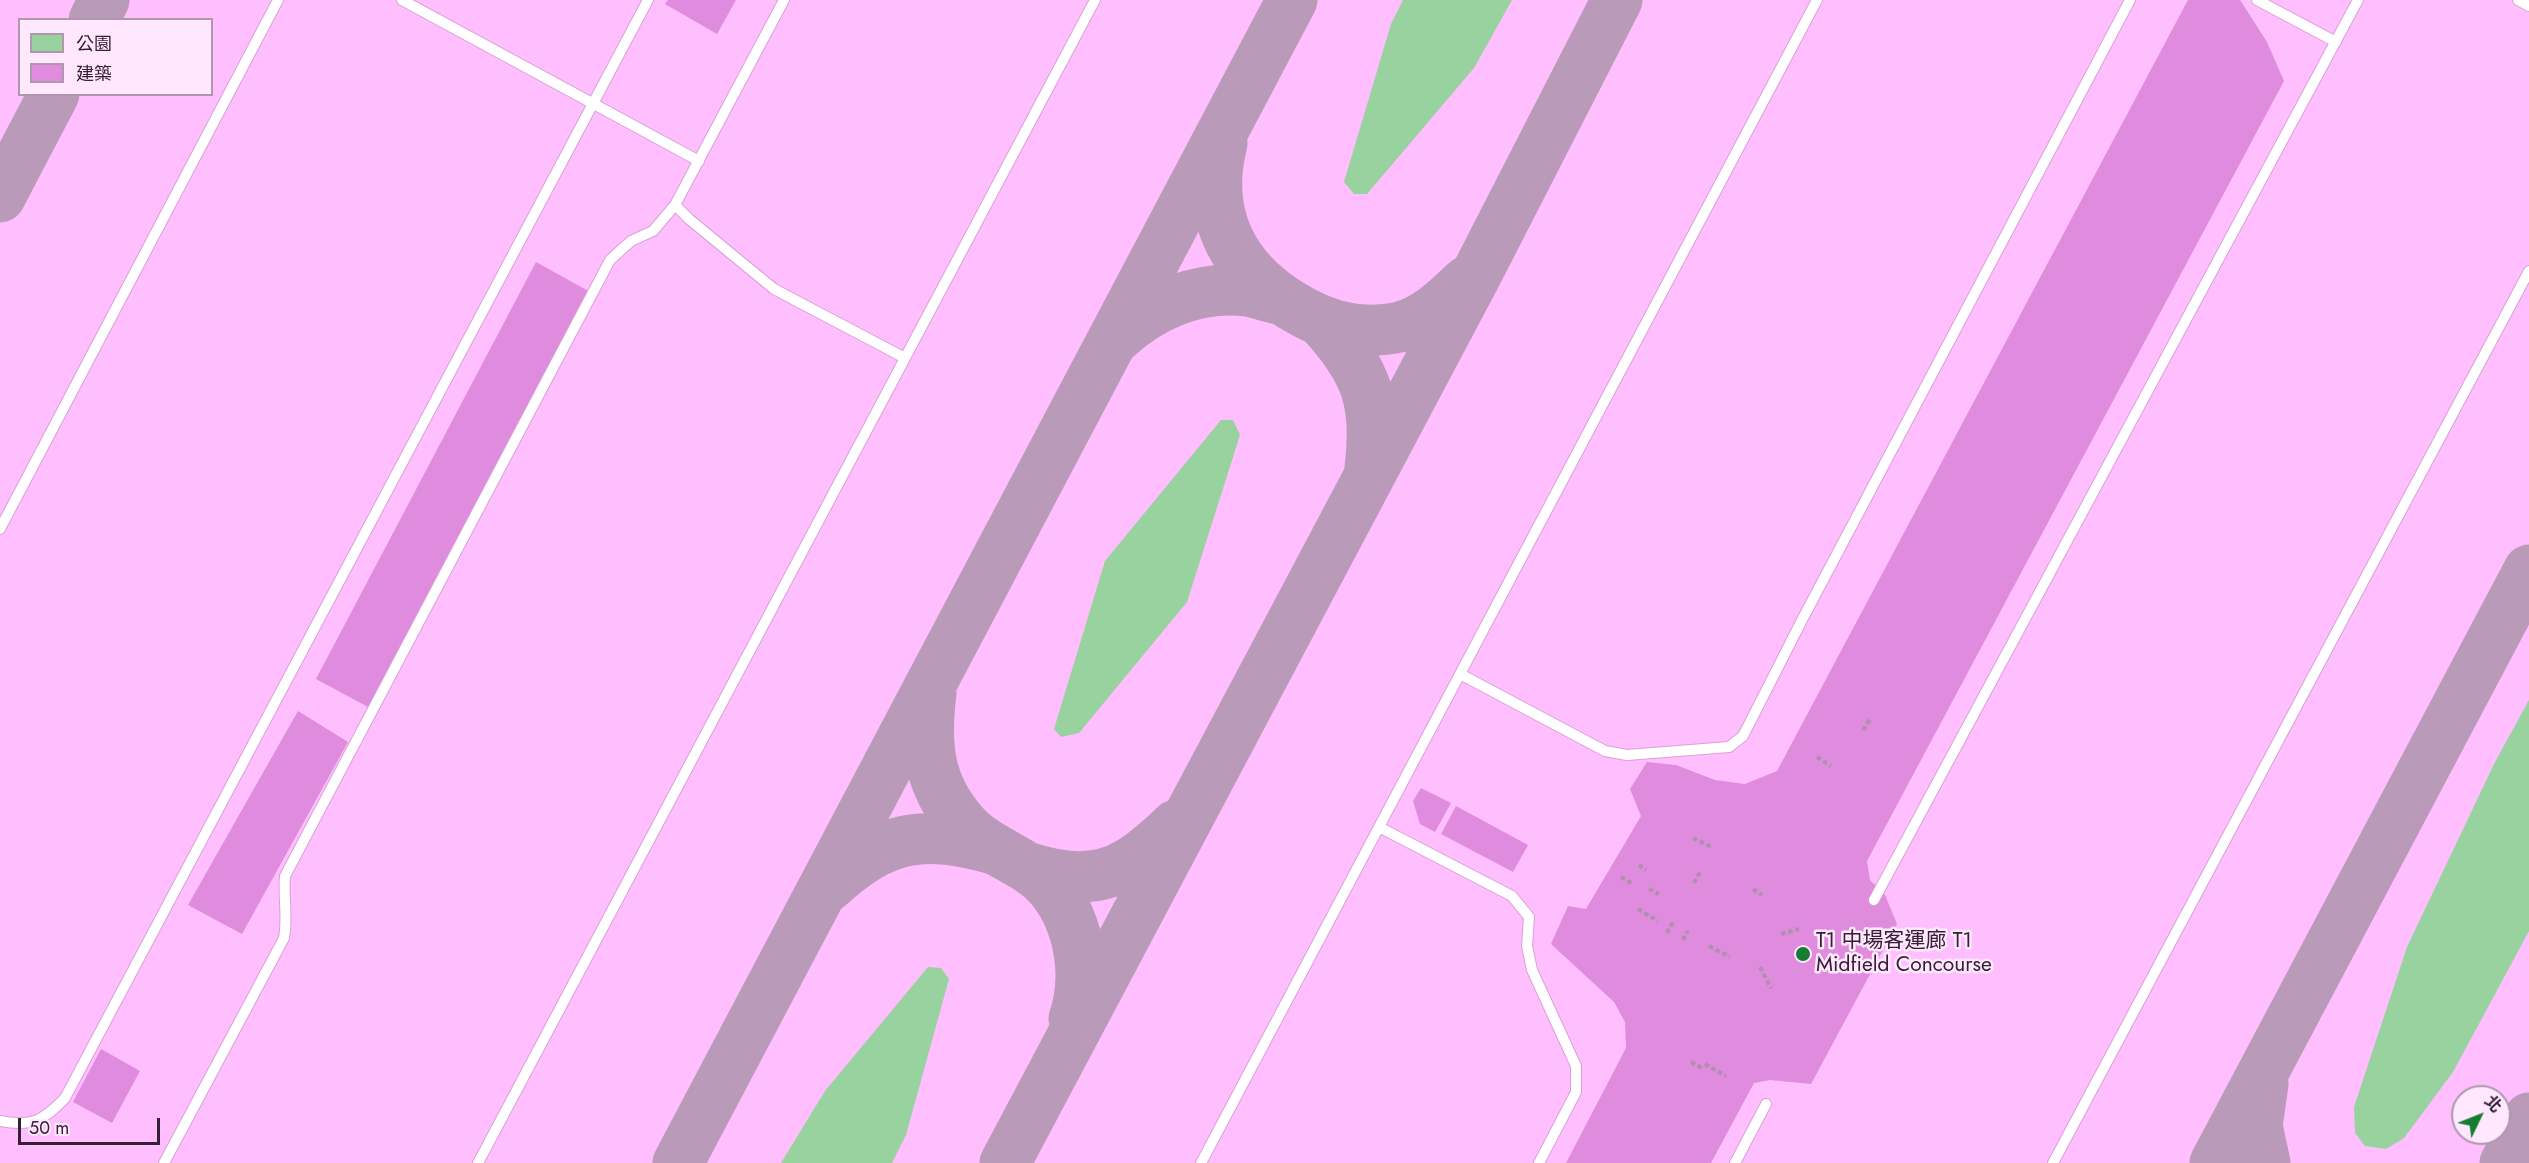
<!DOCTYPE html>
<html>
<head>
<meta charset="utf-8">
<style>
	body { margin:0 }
	#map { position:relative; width:2529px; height:1163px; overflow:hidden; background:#f9d5f7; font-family:Jost,"Noto Sans TC",sans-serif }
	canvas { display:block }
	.legend { position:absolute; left:18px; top:18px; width:195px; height:78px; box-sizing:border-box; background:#ffe7fe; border:2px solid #af97ae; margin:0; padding:8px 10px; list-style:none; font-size:18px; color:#362036 }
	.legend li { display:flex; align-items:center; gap:12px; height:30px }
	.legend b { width:30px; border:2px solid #af97ae }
	.north { position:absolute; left:2451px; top:1085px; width:60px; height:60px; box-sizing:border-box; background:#ffe7fe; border:2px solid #af97ae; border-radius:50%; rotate:47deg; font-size:16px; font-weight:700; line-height:24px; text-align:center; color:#362036 }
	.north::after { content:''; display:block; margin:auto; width:21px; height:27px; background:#147d31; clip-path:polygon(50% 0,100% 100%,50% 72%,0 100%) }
	.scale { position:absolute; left:18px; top:1118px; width:142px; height:27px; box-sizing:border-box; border:3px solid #362036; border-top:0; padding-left:8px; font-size:18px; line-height:21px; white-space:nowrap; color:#362036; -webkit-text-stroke:4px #ffe7fe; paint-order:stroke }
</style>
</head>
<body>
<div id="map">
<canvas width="2529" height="1163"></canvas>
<ul class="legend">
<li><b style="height:16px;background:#98d29e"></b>公園</li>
<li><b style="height:16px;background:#df8bde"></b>建築</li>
</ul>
<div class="north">北</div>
<div class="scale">50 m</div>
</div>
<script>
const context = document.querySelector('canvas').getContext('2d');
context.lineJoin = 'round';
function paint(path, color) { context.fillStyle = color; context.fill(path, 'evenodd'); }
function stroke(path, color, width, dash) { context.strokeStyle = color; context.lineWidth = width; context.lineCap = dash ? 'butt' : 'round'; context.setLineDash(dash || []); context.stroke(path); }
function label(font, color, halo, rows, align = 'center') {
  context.font = font + ' Jost,"Noto Sans TC",sans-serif'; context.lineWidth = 5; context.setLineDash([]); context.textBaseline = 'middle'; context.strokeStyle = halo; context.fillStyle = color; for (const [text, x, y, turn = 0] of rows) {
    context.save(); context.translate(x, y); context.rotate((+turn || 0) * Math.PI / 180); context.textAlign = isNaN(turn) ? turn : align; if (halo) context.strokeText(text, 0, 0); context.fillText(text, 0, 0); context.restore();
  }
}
paint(new Path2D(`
	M0,0H2529V1163H0ZM20,20H212V94H20ZM2463,1097H2499V1133H2463Z`), '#ffbefd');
paint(new Path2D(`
	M1403,0H1512L1474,68L1367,194H1354L1344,182L1391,24Z
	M1221,420H1233L1240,435L1187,602L1079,733L1061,737L1054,729L1105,561Z
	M2529,700V931L2453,1072L2404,1138L2386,1149L2365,1146L2355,1133L2354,1107L2407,947L2495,762Z
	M928,967L941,968L949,979L906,1135L892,1163H781L825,1091Z`), '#98d29e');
stroke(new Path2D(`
	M94,20L104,0
	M1222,143C1203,219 1236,276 1303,312C1334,329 1365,335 1400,327C1427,320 1447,300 1467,281
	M0,197L54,94
	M1322,322C1367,371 1378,403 1370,468
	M1116,338C1151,305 1199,285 1247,291C1258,293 1269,297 1279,299
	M931,692C925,744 927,784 964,825C981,844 1006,854 1028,868C1076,898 1091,967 1074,1019
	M1030,868C1097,889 1127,872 1176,825
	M828,887C886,834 923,829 997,850
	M2263,1084L2257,1126L2265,1163
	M678,1163L1292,0
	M1005,1163L1477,273L1617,0
	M2215,1163L2529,570
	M2505,1163L2529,1118`), '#b99ab8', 51);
paint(new Path2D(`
	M668,0H736L717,34L665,4Z
	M2188,0H2240L2267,42L2284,81L1867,861L1870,880L1885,895L1897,924L1811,1084L1770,1080L1754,1083L1711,1163H1566L1626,1048L1625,1022L1614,1002L1551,944L1568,906L1586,909L1641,816L1630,789L1647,762L1676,765L1715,780L1745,784L1777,771Z
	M536,262L590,292L368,707L316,679Z
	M298,711L348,742L242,934L188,905Z
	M1421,788L1451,803L1435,832L1420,824L1413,801Z
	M1456,806L1528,845L1513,872L1441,834Z
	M101,1049L140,1071L112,1123L73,1102Z`), '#df8bde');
const lane = new Path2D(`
	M402,0L699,161
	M2257,0L2336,42
	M2518,0L2529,6
	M675,205L689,219L774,289L905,358
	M0,529L278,0
	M1460,674L1605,751L1627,755L1729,747L1743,736L1802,620L2130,0
	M1379,827L1512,896L1529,917L1527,946L1532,970L1576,1066V1092L1539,1163
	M1874,900L2358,0
	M0,1121C32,1127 43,1121 65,1098L648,0
	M164,1163L284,938C288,915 283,898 285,876L610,260L631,241L653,231L675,205L784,0
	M478,1163L1095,0
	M1201,1163L1817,0
	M1735,1163L1766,1104
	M2053,1163L2529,271`);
stroke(lane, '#d9a0d8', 12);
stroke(new Path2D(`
	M1863,730L1870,719
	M1817,757L1831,766
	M1693,838L1711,847
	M1639,865L1646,870
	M1621,877L1633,884
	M1694,883L1700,872
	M1649,889L1659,894
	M1753,889L1762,895
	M1638,909L1658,921
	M1667,933L1673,922
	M1781,934L1799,929
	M1683,940L1688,931
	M1709,946L1730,957
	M1760,967L1771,988
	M1691,1062L1704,1069
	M1705,1064L1726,1076`), '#ae8fac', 4, [4.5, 3]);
stroke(lane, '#fff', 10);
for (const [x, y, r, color] of [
	[1803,954,8,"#147d31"]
]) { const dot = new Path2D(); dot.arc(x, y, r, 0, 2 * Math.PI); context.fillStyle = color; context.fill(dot); stroke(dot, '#ffe7fe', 2); }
label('21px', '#362036', '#ffe7fe', [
	["T1 中場客運廊 T1",1816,942],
	["Midfield Concourse",1816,966]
], 'left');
</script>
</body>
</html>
